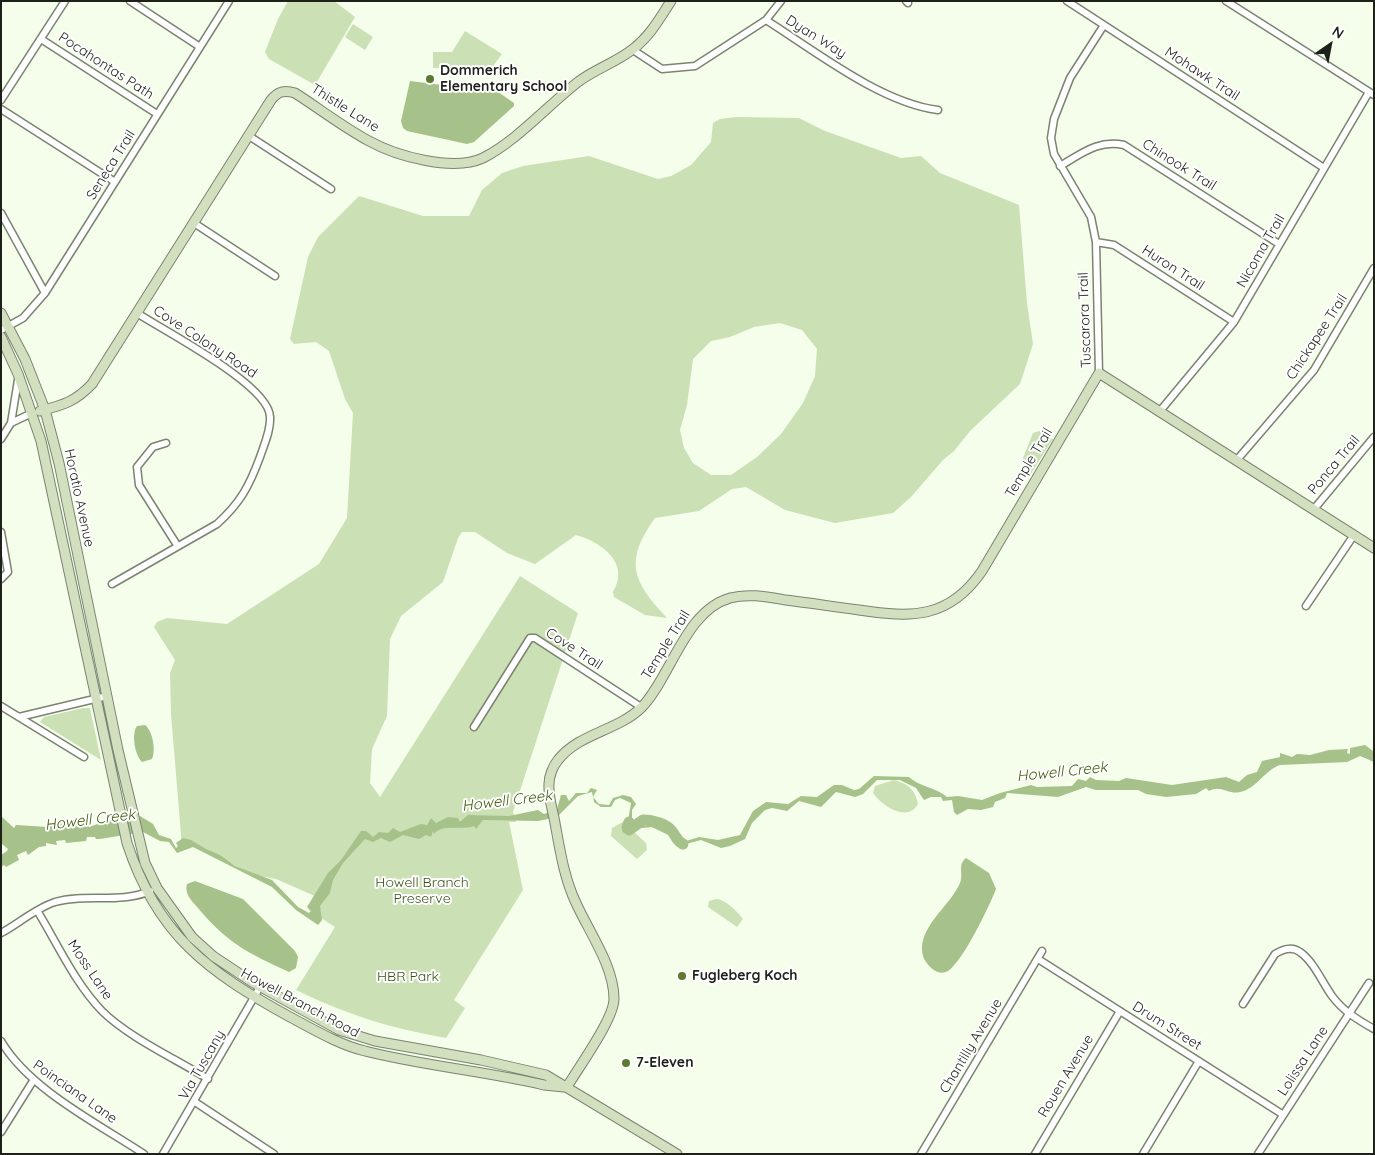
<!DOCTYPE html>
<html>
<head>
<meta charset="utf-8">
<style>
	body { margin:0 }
	#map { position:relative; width:1375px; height:1155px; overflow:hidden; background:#f4feea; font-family:Quicksand,sans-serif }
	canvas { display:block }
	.frame { position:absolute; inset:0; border:2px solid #1e211a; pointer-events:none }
	.north { position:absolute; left:1305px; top:20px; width:50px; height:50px; -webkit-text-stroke:4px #fff; paint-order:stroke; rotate:33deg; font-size:14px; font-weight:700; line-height:20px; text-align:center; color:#1e211a }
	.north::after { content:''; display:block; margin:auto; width:18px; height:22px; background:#1e211a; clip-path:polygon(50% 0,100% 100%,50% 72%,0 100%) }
</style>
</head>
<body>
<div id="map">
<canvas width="1375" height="1155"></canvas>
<div class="frame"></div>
<div class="north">N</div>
</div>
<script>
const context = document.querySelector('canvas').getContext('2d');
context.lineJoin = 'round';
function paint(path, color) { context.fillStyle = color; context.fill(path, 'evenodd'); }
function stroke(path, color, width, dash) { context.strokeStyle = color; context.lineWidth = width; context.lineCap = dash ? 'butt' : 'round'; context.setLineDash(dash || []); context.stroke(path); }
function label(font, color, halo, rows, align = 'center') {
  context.font = font + ' Quicksand,sans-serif'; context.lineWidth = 4; context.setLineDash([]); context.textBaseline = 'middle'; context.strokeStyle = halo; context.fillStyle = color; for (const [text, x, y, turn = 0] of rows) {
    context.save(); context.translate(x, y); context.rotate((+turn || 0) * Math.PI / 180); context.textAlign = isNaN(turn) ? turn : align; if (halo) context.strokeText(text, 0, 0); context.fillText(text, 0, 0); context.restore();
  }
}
paint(new Path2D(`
	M288,1H334L355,17L315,85L269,59L265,52L278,19Z
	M353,24L373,37L365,50L345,37Z
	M465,31L502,54L491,69L433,68V52H452Z
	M736,117L799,118L825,131L901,158L921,156L940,173L1019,205L1027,303L1033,344L1020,384L970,431L954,451L943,460L911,497L893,513L835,523L785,510L746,487L732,489L699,511L655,518C624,561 632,581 667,618L645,615L614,597L613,592C631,563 601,542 576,535L535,564L507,553L475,532H462L458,538L443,582L401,616L390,639L387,716L372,749L370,783L380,797L520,576L578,613L513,812L516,822H509L523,890L454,1000L465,1008L446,1038C393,1029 344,1014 296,990L335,927L309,910L317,897L276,879L251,874L196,845L182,846L171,714L170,673L175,660L154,627L157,622L167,618L227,624L319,564L347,518L353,413L345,399L329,351L316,342L294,344L290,339L308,257L318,237L359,196L423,216H469L482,190L502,173L523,166L589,156L658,179L671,176L691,165L711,142L713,123L720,119ZM780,323L802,330L817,349L815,376L803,403L781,434L757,457L731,475H711L693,463L684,448L680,430L687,405L693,359L711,341L730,337L754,327Z
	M1039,431L1053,439L1030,475L1023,458L1033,433Z
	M83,708H90L101,760L40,722L44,717Z
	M894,780C908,784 915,789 918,804C908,823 882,806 873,793L875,786Z
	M623,822L622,828L627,833L633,831L646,843L647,850L637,859L611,836L612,828Z
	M717,899C726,900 737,911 743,919L737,927L708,907L709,901Z`), '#cbe0b5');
paint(new Path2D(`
	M410,81L498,92L514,103V106L474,142L467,144L407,131L403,128L401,121Z
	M145,725C153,731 156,751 152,759L142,762C135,755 131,734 137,726Z
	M1365,745L1373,751L1374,762L1360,756L1347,762L1280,765C1265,770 1256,789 1240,792C1229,795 1220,784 1209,791L1206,788L1196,794L1166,797L1146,794L1138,790H1096L1086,787L1058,797L1007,793L1005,798L995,802L993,807L981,810L968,809L957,815L954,812L952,800L943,801L941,797H931L924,800L916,788L900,780H877L863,794L855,797L836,792L821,807L799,801L787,811L772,808L765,810L752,823L745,839L730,846L721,848L701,840L682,845L672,836L674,833L683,842L699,837L718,840L740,835L753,811L766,802L788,804L801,796L817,797L834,785H842L854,790L859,789L874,776L909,777C918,786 937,788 947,797L958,796L982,800L1000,793L1031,785L1037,787L1072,786L1078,779L1086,781L1090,777L1096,780L1119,781L1126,778L1172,785L1226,777L1239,782L1247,775L1257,772L1262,761L1280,757V753L1292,757L1297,754L1310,755L1329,750L1348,749L1347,753L1350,754V748Z
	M591,788L597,790L593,797L599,804L609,805L613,798L623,795L631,797L636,804L632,810V821L629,827L633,825L634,830L624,833L622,831L623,822L628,821L631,803L620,798L615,800L611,807H601L594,802L592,792L578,796L557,817L538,821L483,820L476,829L474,826C461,831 443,823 434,834L433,831L431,837L426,835L419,839L403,835L390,842L381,838L373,842L365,839L343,863L333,880L330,893L320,906L322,920L318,925L296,910L272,887L193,847L177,853L169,842L160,841L143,832L100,839H96L95,837H87L86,841L66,843L65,840L56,841L57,845L46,843V846L39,847L28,855L26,851L17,855L19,860L6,867L4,865L1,867V855L7,851L8,849L2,844L1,816L14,828L16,825L48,827L55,823L79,825L86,822L89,827L112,819L140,816L153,824L159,835L171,839L176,848L178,846L176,843L183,838L191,840L206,849L220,855L235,866L272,880L298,907L309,913L311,911L307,907L328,873L341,860L361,831H366L373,837L379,832L388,833L393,828L400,832L421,824L427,825L431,818L436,823L448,817L458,818L460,822L468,815L509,816L538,810L544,814L557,809L561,795H566L569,801L576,793H587Z
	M966,858L989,873L996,889C989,907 963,961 948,971C939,976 931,969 926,962C921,955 921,945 924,937C932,916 951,903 960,883C964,874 957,865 966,858Z
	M195,881L243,899L295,951L298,957L296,968L289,972C248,953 227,943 198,908C192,901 184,894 187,884Z`), '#a6c189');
stroke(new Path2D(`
	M632,828L652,826L673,836`), '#a6c189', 2);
stroke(new Path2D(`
	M629,822L627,827L629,830L643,820C651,820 664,823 670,829C676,834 675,840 683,844`), '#a6c189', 11);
const street = new Path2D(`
	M130,1L200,47
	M906,1L908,3
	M1067,1L1324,168
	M1226,1L1374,95
	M766,20C815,51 881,103 938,110
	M41,39L157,114
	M633,50L662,69L695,66L766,20L781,1
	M1,100L65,1
	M1,109L115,182
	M249,136L331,189
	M1060,166C1081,154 1099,139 1124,145L1279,244
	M1,213L45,293
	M194,223L275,276
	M1096,242L1114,245L1234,322
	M1,330L23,318L45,293L229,1
	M1099,373L1096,242L1091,217L1054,154L1051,138L1054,119L1070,78L1104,25
	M1160,411L1234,322L1369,92
	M11,423L18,380
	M1,439L11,423L32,413
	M166,443L153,447L137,467L139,485L177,545
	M1236,461L1314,370L1374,268
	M1314,509L1374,437
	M1,532L8,572L1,579
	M112,584L217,524C240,503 249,487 260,457C264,445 271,430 270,417C270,385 164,331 137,313
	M1306,606L1354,535
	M1,706L84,757
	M19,717L107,696
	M474,727L530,638H535L641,707
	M38,912C58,945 75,983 102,1011C128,1037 176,1059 208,1079
	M1,933C18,924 36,908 55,902C86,893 120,904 150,891
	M1038,959L1282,1114
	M1243,1004L1275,954C1283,949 1292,946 1300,952C1314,962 1322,982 1332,996C1343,1011 1358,1020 1374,1029
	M1,1041C29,1089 97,1123 144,1154
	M195,1102L274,1154
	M1,1132L33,1081
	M163,1154L260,987
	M921,1154L1042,951
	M1035,1154L1120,1011
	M1143,1154L1199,1061
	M1258,1154L1369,983`);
const secondary = new Path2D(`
	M1,313L25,359L45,410L59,463L118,750L145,863L157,888L192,937L213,956L252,982L339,1030L375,1041L481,1060L546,1075L677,1154
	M1,337L18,374L41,441L127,843C157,935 208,972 290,1017C313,1029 339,1045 365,1051C424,1066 485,1071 544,1085L564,1087
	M40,411C63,405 75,402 92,384L271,100C278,91 285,90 295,93C320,109 343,127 369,141C396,156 453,172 483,158C518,140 547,106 578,82C595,69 617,62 633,49C650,36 660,18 671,1
	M567,1087C578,1068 614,1019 614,999C614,966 589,932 576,903C564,878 560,850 555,823C553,811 548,797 549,784C549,776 553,766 558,760C579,733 618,731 642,707C672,675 685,611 730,598C748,593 768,597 786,600C811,603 835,607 859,610C912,618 949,619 982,571L1099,373L1374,548`);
stroke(street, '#7b8371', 9);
stroke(secondary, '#7b8371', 11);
stroke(street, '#fff', 6);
stroke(secondary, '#d3e0bf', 9);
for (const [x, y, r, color] of [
	[430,79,5,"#5b7a30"],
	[682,976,5,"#5b7a30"],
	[626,1063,5,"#5b7a30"]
]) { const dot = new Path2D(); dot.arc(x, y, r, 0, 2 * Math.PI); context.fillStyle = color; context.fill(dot); stroke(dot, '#fff', 2); }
label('14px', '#1e211a', '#fff', [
	["Dyan Way",816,37,32],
	["Pocahontas Path",106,66,33],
	["Mohawk Trail",1202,74,33],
	["Thistle Lane",345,108,32],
	["Seneca Trail",111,165,-58],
	["Chinook Trail",1179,165,32],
	["Nicoma Trail",1261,251,-60],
	["Huron Trail",1173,268,33],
	["Tuscarora Trail",1085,320,-92],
	["Chickapee Trail",1317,337,-57],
	["Cove Colony Road",205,342,33],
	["Temple Trail",1029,463,-59],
	["Ponca Trail",1334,465,-50],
	["Horatio Avenue",79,498,78],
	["Temple Trail",666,645,-58],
	["Cove Trail",574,649,33],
	["Moss Lane",90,970,56],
	["Howell Branch Road",300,1003,28],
	["Drum Street",1167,1026,32],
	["Chantilly Avenue",971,1046,-59],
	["Lolissa Lane",1303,1061,-57],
	["Via Tuscany",202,1065,-60],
	["Rouen Avenue",1066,1076,-59],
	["Poinciana Lane",75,1092,35]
]);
label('bold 14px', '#1e211a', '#fff', [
	["Dommerich",440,71],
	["Elementary School",440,87],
	["Fugleberg Koch",692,976],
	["7-Eleven",636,1063]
], 'left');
label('14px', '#3b5218', '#fff', [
	["Howell Branch",422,883],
	["Preserve",422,899],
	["HBR Park",408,977]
]);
label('italic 15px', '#41600d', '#fff', [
	["Howell Creek",1062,772,-6],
	["Howell Creek",507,801,-7],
	["Howell Creek",90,820,-7]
]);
</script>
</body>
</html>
